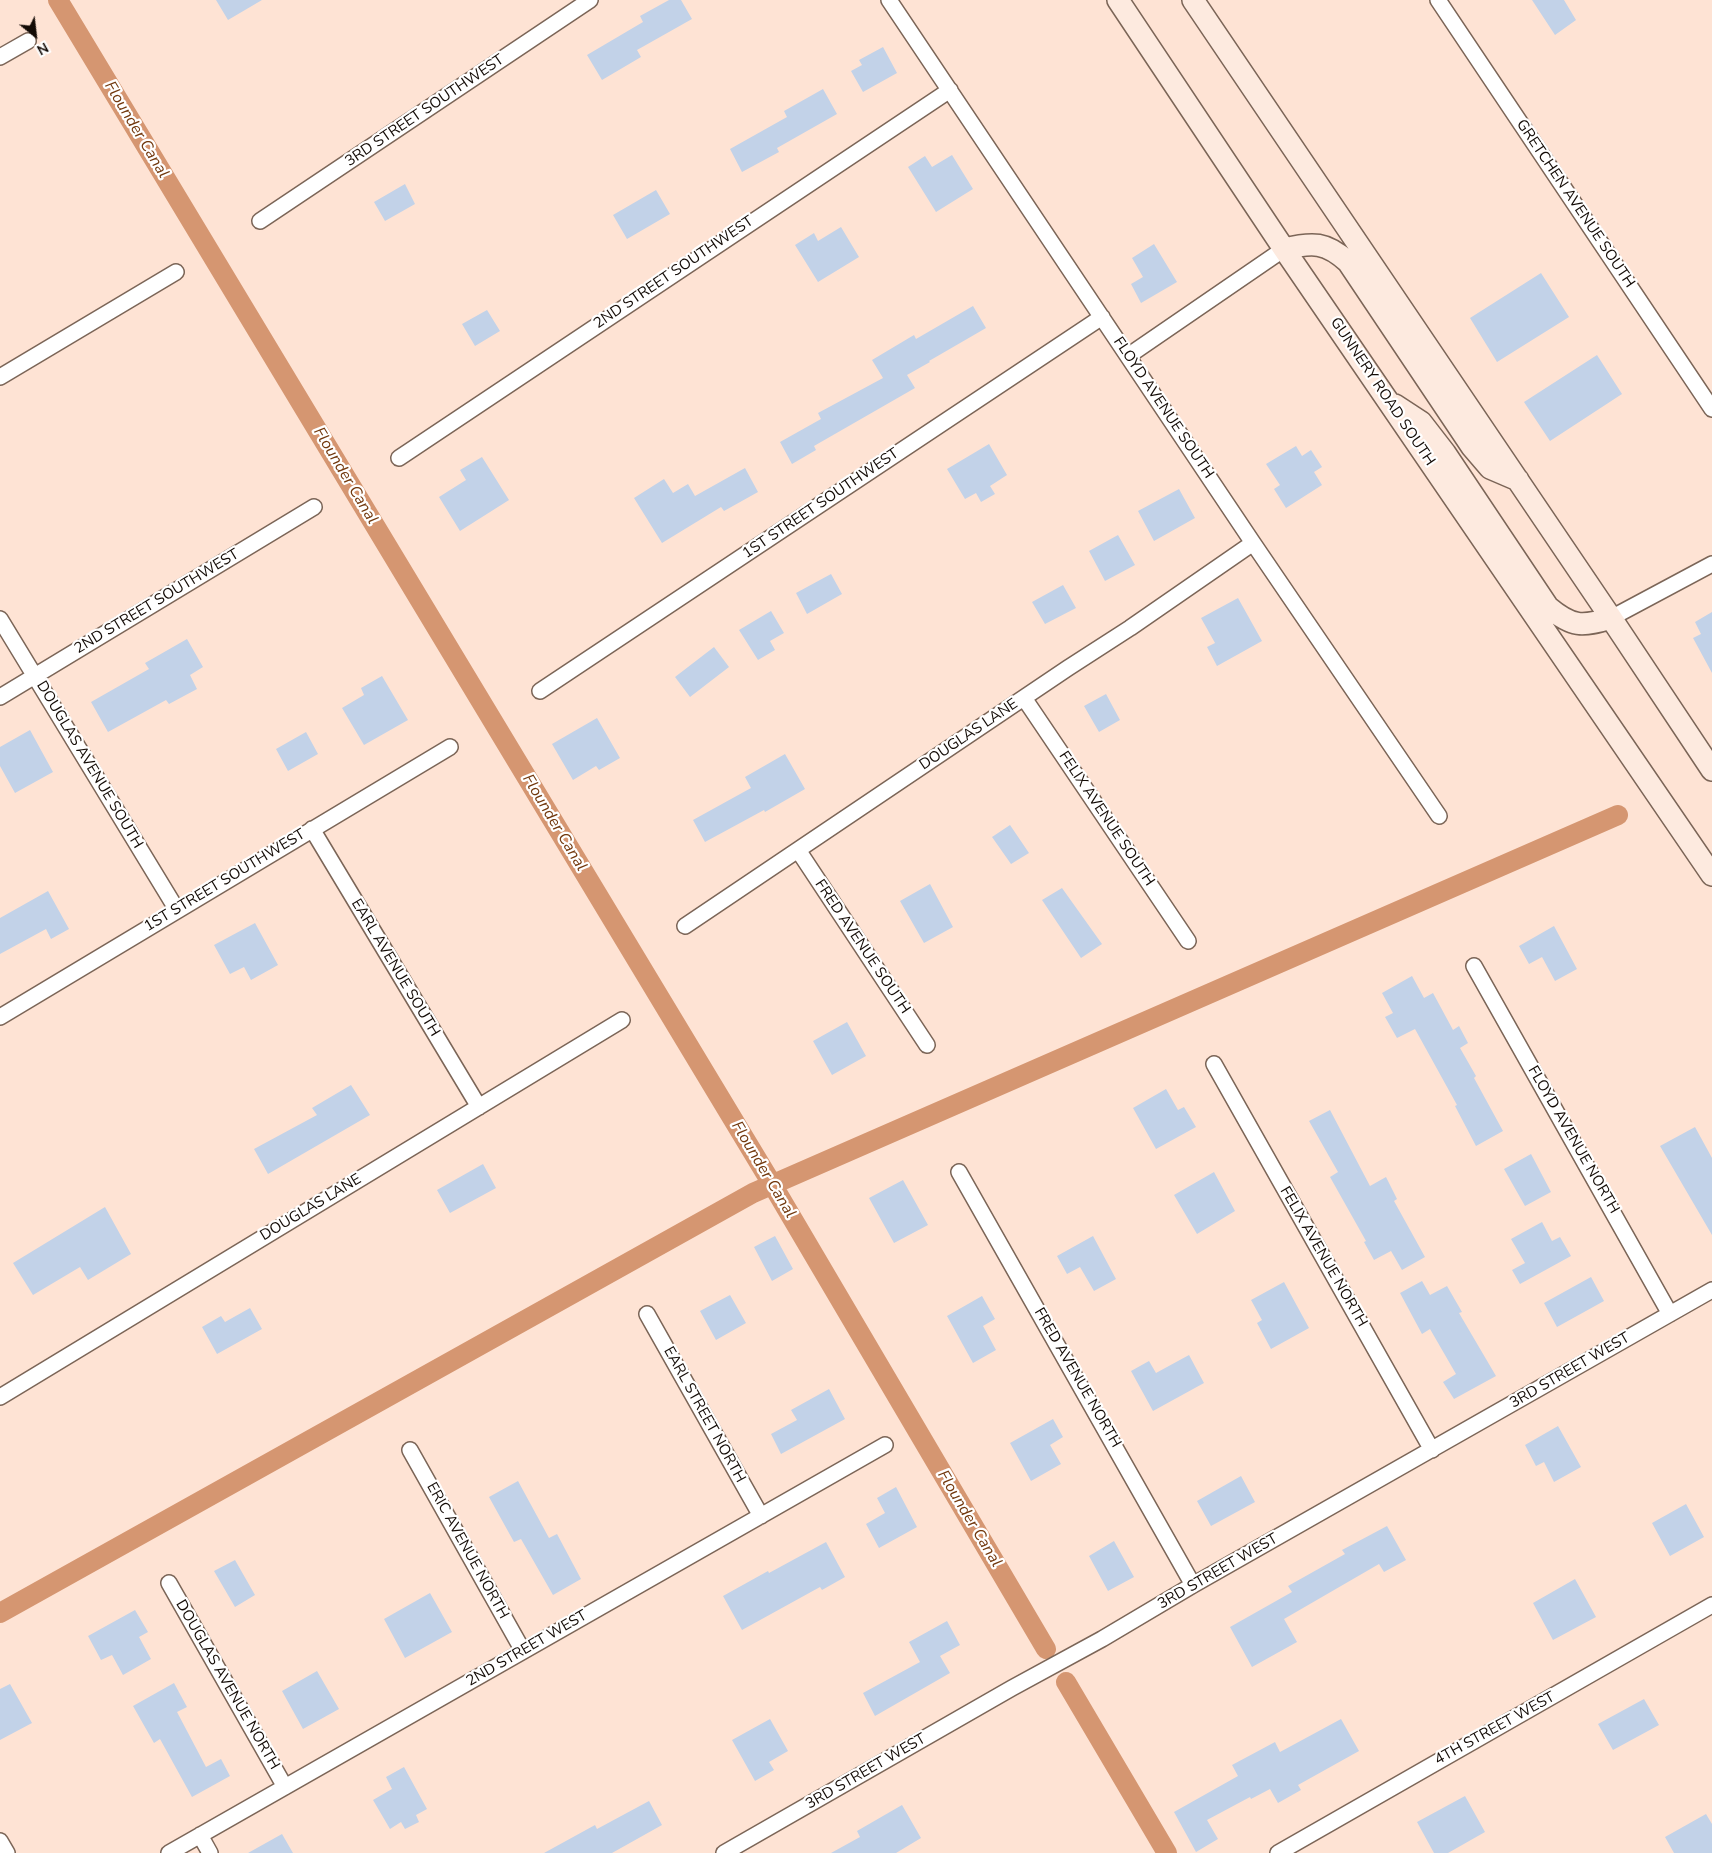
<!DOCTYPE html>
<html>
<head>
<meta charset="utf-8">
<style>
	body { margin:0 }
	#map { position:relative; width:1712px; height:1853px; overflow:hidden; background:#fee3d4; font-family:"Nunito Sans",sans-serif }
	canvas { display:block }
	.north { position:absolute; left:10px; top:10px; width:50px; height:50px; -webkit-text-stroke:4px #fff; paint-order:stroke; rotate:151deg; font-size:14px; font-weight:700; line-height:20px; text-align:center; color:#130b06 }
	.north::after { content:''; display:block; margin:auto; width:18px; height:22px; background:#130b06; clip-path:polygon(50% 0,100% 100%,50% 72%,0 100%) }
</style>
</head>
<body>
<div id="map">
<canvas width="1712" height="1853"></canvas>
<div class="north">N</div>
</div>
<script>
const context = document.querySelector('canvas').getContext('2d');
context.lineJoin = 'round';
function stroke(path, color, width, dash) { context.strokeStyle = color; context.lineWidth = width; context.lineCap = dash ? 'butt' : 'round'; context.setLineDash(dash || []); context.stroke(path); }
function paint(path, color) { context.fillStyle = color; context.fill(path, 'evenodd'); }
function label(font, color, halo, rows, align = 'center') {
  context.font = font + ' "Nunito Sans",sans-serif'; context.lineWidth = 4.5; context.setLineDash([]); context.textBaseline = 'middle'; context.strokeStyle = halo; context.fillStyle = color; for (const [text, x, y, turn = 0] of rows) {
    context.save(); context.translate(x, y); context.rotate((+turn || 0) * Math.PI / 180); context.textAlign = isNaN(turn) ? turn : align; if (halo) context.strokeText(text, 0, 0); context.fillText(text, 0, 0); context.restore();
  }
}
stroke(new Path2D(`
	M58,0L772,1184L1046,1649
	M0,1613L753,1193L1618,815
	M1066,1682L1167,1853`), '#d59671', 20);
paint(new Path2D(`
	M216,0H262L228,20Z
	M669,0H681L692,19L637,50L641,57L602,80L587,55L643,22L640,16Z
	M1532,0H1564L1576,20L1555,35Z
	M883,47L897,73L863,92L851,71L862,65L859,60Z
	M823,89L837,114L777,148L779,152L742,172L730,149L787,117L784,111Z
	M952,155L973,189L936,212L908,167L925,156L932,167Z
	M405,184L415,204L385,221L374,202Z
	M656,190L670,214L627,239L613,215Z
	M841,227L859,257L818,282L795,245L814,233L818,241Z
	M1154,244L1177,282L1141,303L1131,284L1143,277L1132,258Z
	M1541,273L1569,317L1497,362L1470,318Z
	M973,306L986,328L929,361L930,362L907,375L915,388L814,446L816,450L792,464L780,442L821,419L818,413L883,378L872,360L914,335L916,339Z
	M487,310L500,331L475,346L462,324Z
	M1597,355L1622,394L1550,441L1524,402Z
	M989,444L1007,475L990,486L995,494L981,502L976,493L965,499L947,469Z
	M1296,446L1302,456L1311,450L1322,467L1314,472L1322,485L1286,508L1274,489L1280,485L1266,464Z
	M482,457L509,500L460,531L439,497L466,480L460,470Z
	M745,468L758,492L724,511L721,507L662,543L634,498L664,479L673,493L688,484L695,496Z
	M1179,489L1195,518L1154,541L1138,511Z
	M1118,535L1135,565L1105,581L1089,551Z
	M831,574L842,594L807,614L796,593Z
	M1063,585L1076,608L1045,624L1032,602Z
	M1238,598L1262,641L1217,666L1207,647L1215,643L1201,618Z
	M771,611L784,633L770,641L775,650L758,660L739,630Z
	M1712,612V673L1693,638L1701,634L1695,622Z
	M187,639L203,667L190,675L197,689L169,704L166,700L108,732L91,702L149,669L145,663Z
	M714,647L729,667L690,697L675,677Z
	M382,676L408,720L364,745L342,708L364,695L361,688Z
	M1106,694L1120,720L1099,732L1084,706Z
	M597,718L620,758L599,770L596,766L573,780L552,744Z
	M30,730L53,772L15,793L0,766V747Z
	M306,732L318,754L288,771L276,749Z
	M785,754L805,789L765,812L764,810L705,842L693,820L751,788L745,777Z
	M1010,825L1029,853L1011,864L992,837Z
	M930,884L953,927L924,943L900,901Z
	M1062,888L1102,944L1081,958L1042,900Z
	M48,891L69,929L51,939L46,929L0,954V918Z
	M255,923L278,965L251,980L244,967L230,974L214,945Z
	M1554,926L1577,969L1555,981L1542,957L1529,964L1519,946Z
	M1412,976L1424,998L1433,993L1453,1030L1459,1026L1468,1043L1460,1048L1476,1076L1474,1078L1503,1131L1476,1146L1455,1106L1457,1105L1415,1029L1397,1038L1385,1017L1393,1013L1382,993Z
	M847,1022L866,1056L832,1075L813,1041Z
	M351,1085L370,1115L268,1174L254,1149L317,1115L312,1108Z
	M1166,1089L1178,1110L1184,1107L1196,1127L1156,1149L1133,1108Z
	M1330,1110L1370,1186L1386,1177L1397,1199L1394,1201L1425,1257L1402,1270L1391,1251L1374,1260L1364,1242L1366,1241L1330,1177L1338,1172L1309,1121Z
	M1695,1127L1712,1158V1235L1660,1146Z
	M1531,1154L1551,1192L1525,1206L1504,1169Z
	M483,1164L496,1188L450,1213L437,1190Z
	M1214,1172L1235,1211L1197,1234L1174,1195Z
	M903,1180L928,1225L894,1243L869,1198Z
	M105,1207L131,1254L88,1280L80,1267L33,1295L13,1263Z
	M1542,1222L1552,1241L1560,1237L1571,1256L1520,1284L1512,1270L1525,1263L1511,1239Z
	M775,1236L793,1269L772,1281L754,1247Z
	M1093,1236L1116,1279L1094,1291L1080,1267L1067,1274L1057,1256Z
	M1591,1277L1604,1301L1557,1327L1544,1303Z
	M1422,1281L1430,1295L1447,1286L1462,1312L1459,1313L1496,1376L1454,1399L1443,1382L1456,1374L1430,1329L1422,1334L1400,1293Z
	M1284,1282L1309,1328L1271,1349L1257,1323L1262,1320L1251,1300Z
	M730,1295L746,1323L716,1340L700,1311Z
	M982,1296L995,1319L983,1326L996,1350L973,1363L947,1316Z
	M250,1308L262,1329L217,1354L202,1327L221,1316L225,1322Z
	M1189,1355L1204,1383L1153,1411L1131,1371L1149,1361L1156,1373Z
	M829,1389L845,1419L781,1454L771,1434L797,1420L791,1410Z
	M1053,1419L1063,1437L1050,1445L1061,1464L1031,1481L1010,1443Z
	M1558,1426L1581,1467L1554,1482L1544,1462L1536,1466L1525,1445Z
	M1241,1476L1255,1502L1211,1526L1197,1501Z
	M518,1481L549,1538L557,1534L581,1579L553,1595L521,1539L514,1542L489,1497Z
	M896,1487L917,1527L879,1548L866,1524L885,1513L877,1498Z
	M1686,1504L1704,1537L1670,1556L1652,1523Z
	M1387,1526L1406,1560L1384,1572L1379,1564L1284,1619L1297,1642L1252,1667L1230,1627L1292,1592L1288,1586L1345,1554L1342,1550Z
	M1114,1541L1134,1577L1108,1591L1089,1556Z
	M826,1542L845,1577L822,1590L820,1587L742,1630L723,1596L768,1571L769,1573Z
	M235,1560L255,1595L235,1607L214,1571Z
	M1575,1579L1596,1617L1553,1640L1533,1603Z
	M430,1593L452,1632L405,1658L384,1619Z
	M135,1610L148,1632L139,1637L151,1659L123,1675L112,1655L101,1660L88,1636Z
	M947,1621L960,1645L940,1656L950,1673L875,1716L863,1693L920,1662L909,1642Z
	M317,1671L339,1709L303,1729L282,1691Z
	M174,1683L187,1707L177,1712L206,1767L221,1759L230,1776L192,1797L160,1739L154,1743L133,1706Z
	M10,1684L32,1723L0,1740V1689Z
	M1644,1699L1659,1725L1613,1750L1598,1724Z
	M770,1719L788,1751L769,1762L774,1770L755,1781L732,1740Z
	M1341,1719L1359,1751L1298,1785L1301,1790L1278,1803L1270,1789L1251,1799L1250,1797L1207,1820L1218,1839L1196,1852L1174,1812L1238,1776L1232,1765L1275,1742L1280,1752Z
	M404,1767L427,1809L416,1815L419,1822L405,1829L401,1822L390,1829L373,1800L392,1789L386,1777Z
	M1465,1796L1485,1832L1448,1853H1434L1417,1822Z
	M649,1801L662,1825L612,1853H544L595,1825L597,1829Z
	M902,1805L921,1838L896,1853H831L860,1837L857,1831Z
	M1706,1814L1712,1824V1853H1674L1665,1837Z
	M282,1834L293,1853H248Z`), '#c2d2e8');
const street = new Path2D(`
	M889,0L1253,543L1439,816
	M1438,0L1712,409
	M0,57L28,41
	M260,221L590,0
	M1128,356L1284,249
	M0,377L176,272
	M399,458L950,90
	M1611,618L1712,564
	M0,619L177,910
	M540,691L1102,317
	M0,697L314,507
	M1024,698L1188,941
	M312,829L479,1107
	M798,850L927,1045
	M685,926L1068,668L1130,628L1253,543
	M1474,966L1670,1314
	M0,1017L450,747
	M1214,1064L1432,1450
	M959,1172L1193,1585
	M647,1314L761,1516
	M0,1397L622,1020
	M410,1450L523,1651
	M169,1583L285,1787
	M200,1835L210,1853
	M0,1841L7,1853
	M169,1853L885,1445
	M724,1853L1012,1688L1102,1639L1193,1585L1712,1290
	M1278,1853L1712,1605`);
const secondary = new Path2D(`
	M1118,0L1284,249L1712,875
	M1193,0L1611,618L1712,770
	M1284,249C1313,242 1326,242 1348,262L1472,447L1490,468L1518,480
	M1395,405L1421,422L1445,453L1548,607C1572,627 1582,627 1611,618`);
stroke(street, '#7b6557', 18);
stroke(secondary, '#7b6557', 24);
stroke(street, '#fff', 15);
stroke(secondary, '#fdeadf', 21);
label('15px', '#130b06', '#fff', [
	["3RD STREET SOUTHWEST",425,111,-34],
	["GRETCHEN AVENUE SOUTH",1575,204,56],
	["2ND STREET SOUTHWEST",674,273,-34],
	["GUNNERY ROAD SOUTH",1382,392,56],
	["FLOYD AVENUE SOUTH",1163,408,56],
	["1ST STREET SOUTHWEST",821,504,-34],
	["2ND STREET SOUTHWEST",157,602,-31],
	["DOUGLAS LANE",969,735,-34],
	["DOUGLAS AVENUE SOUTH",89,765,59],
	["FELIX AVENUE SOUTH",1106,819,56],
	["1ST STREET SOUTHWEST",225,881,-31],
	["FRED AVENUE SOUTH",862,947,56],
	["EARL AVENUE SOUTH",395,968,59],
	["FLOYD AVENUE NORTH",1573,1140,60],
	["DOUGLAS LANE",311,1208,-31],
	["FELIX AVENUE NORTH",1323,1257,60],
	["3RD STREET WEST",1570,1371,-30],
	["FRED AVENUE NORTH",1077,1378,60],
	["EARL STREET NORTH",704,1415,61],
	["ERIC AVENUE NORTH",467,1551,61],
	["3RD STREET WEST",1218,1572,-30],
	["2ND STREET WEST",527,1649,-30],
	["DOUGLAS AVENUE NORTH",227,1685,60],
	["4TH STREET WEST",1495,1729,-29],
	["3RD STREET WEST",866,1772,-30]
]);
label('italic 16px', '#72380d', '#fff', [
	["Flounder Canal",136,130,59],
	["Flounder Canal",345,476,59],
	["Flounder Canal",554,823,59],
	["Flounder Canal",763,1170,59],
	["Flounder Canal",969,1519,59]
]);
</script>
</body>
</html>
